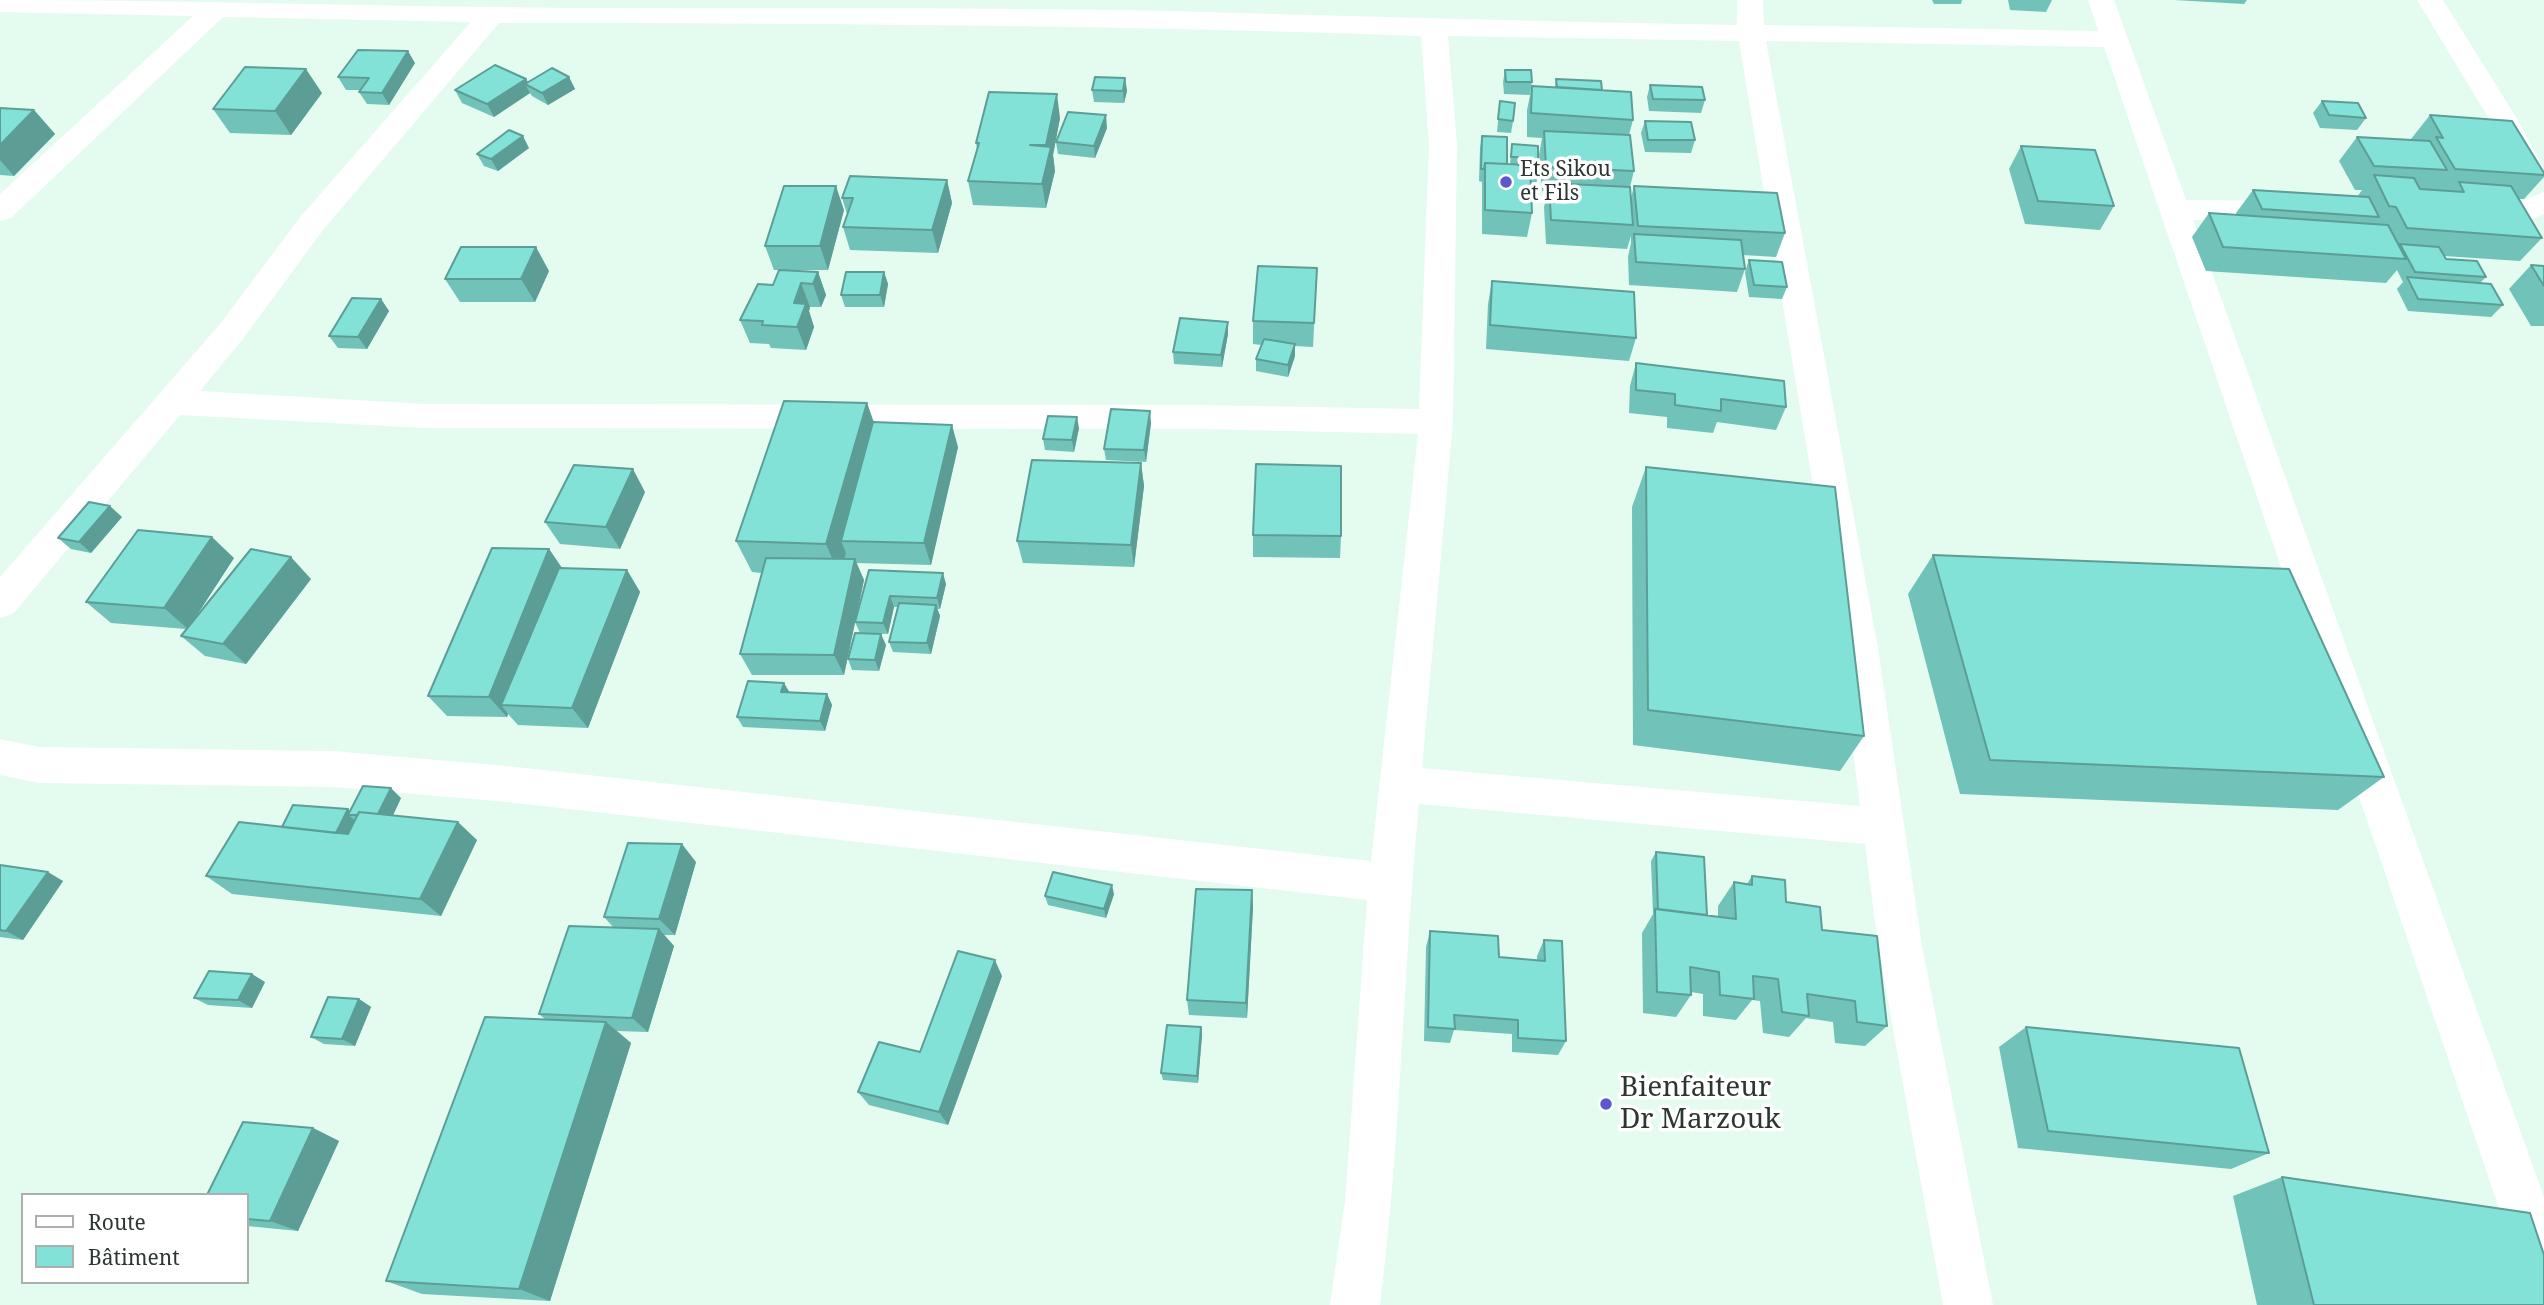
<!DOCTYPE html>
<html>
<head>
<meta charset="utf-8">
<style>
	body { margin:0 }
	#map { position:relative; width:2544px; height:1305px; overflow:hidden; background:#e4fbef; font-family:"Noto Serif",serif }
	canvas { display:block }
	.legend { position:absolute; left:21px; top:1193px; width:228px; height:91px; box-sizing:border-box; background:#fff; border:2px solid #abafad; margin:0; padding:9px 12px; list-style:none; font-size:21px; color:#2d3732 }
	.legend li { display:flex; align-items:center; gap:14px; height:35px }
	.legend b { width:35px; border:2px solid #abafad }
</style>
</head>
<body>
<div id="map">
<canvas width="2544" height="1305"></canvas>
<ul class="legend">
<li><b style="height:9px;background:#fff"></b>Route</li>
<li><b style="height:19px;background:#83e2d7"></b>Bâtiment</li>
</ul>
</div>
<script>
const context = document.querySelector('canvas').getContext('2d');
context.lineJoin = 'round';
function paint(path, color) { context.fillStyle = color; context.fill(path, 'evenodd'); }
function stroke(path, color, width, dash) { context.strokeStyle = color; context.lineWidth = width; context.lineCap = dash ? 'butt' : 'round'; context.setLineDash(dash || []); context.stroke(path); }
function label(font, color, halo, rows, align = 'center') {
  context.font = font + ' "Noto Serif",serif'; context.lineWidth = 7; context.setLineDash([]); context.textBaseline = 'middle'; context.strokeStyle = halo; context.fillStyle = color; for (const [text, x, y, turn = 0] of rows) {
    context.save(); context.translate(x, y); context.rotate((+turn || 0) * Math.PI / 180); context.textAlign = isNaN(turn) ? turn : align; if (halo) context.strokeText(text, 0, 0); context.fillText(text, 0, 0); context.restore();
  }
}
paint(new Path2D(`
	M0,0C163,0 326,5 489,7C716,10 943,6 1170,11C1359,16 1548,22 1737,25V0H1763L1764,25L2098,31L2088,0H2114L2186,200L2289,201L2300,204L2304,211L2300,218L2289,221L2193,220L2544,1197V1292L2526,1285L2519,1267L2104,47L1766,41L1878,648L1922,946L1993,1305H1943L1878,946L1865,844L1419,804C1403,971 1401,1139 1380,1305H1330L1345,1201L1367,900L507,802L333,787L39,783L0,775V739L39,747L333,751L507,766L1371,861L1418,434L1203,429L425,428L180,415L13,614L0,618V577L220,324L301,216L471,22L223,17L11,218L0,221V194L193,16L0,12ZM499,23C807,23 1114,25 1421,36L1429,145L1419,409L1203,405L425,404L200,391L242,340L323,230ZM1448,36L1739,41L1840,648L1860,806L1422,768L1453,422L1457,145Z
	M2417,0H2443L2516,117L2543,167L2538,174L2528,176L2518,174L2488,117Z
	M2544,192V214C2520,225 2491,228 2465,221L2461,214L2465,207L2476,204H2514Z`), '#fff');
paint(new Path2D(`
	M1932,0H1962L1961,4H1934Z
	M2008,0H2052L2046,12L2010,10Z
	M2174,0H2247L2244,4Z
	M415,63L389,105L367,104L359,92L360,90H346L338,77Z
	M1505,70L1532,82L1530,95L1504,94L1503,82Z
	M569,77L575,89L548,105L532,96L530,93L494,117L462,103L455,90L526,79L528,82Z
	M1125,78L1127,91L1124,103L1094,102L1092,90Z
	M1556,79L1602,90L1633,120L1629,135L1634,171L1630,187L1631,198L1634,186L1785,233L1776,257L1743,255L1745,269L1737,292L1629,285L1628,257L1631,243V236L1627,249L1546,244L1544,207L1548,191H1542L1539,155L1542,138L1527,137V110L1532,86L1555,87Z
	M1650,85L1705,100L1701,113L1649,111L1647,97Z
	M322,93L291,135L230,133L213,109Z
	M1500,101L1513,121L1511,133L1497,132Z
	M2322,101L2366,118L2357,130L2320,128L2313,113Z
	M0,108L34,110L55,134L14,176L0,175Z
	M2430,115L2544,173V177L2524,199H2519L2542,238L2520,261L2444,256L2446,259L2486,277L2480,283L2503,305L2491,317L2408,311L2397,289L2403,282L2397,270L2386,283L2206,271L2192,237L2209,213L2237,215L2236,213L2253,190L2357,197L2362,190H2355L2339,161L2357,137L2411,140V139Z
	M1060,118L1053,155L1055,171L1046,208L973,205L968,181L977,149L976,143Z
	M1645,121L1695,140L1691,153L1645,152L1641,133Z
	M1107,128L1095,158L1058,154L1056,142Z
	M1482,136L1507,164H1510L1512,144L1538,173L1536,186L1531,185L1532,213L1527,237L1482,234V182L1479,181L1480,148Z
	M2021,146L2114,206L2100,230L2025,224L2009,169Z
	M529,148L498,171L484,166L477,154Z
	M947,180L952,203L938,253L850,250L843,227L847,214L842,198Z
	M844,210L828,270H774L765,246Z
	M1749,260L1787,287L1782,299L1749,297L1745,272Z
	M2531,265L2544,266V326H2531L2509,289Z
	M1317,268L1313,347L1295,346V356L1288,377L1256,371V359L1262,345L1253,344V321Z
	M549,271L535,302H460L445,279Z
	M818,272L826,295L821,307H810L809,311L814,327L806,350L771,348L769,344L750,343L740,320Z
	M884,272L888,284L884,307H845L841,295Z
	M1492,281L1636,338L1629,361L1486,349L1488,304Z
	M381,299L389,311L367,349L338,348L329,336Z
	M1228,334L1222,367L1174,364L1173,352Z
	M1636,363L1786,407L1776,430L1717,422L1713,433L1667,428V417L1629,413L1630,386Z
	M867,403L874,422L958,447L931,565L856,563L864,580L855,622L869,570L946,584L940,609H937L940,616L931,654L893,652L889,642L898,607H894L888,634L860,633L855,622L844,675H752L740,654L762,573L752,572L736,541Z
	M1151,423L1146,462L1106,460L1104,449Z
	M1079,428L1074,452L1045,450L1043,439Z
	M1141,463L1144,486L1134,567L1023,563L1017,541Z
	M1646,467L1864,736L1840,771L1633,745L1632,507Z
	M645,492L620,549L560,544L545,522Z
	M122,517L91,553L71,549L58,538Z
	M1253,535L1341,536L1340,558L1253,557Z
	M549,549L562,568L627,570L640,592L588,728L518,725L508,714L507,717L447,716L428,696Z
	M1933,555L2384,777L2338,810L1960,794L1908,594Z
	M234,558L193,621L311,579L246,664L205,656L181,636L186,629L111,623L86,602Z
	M886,645L879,671L852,670L848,659Z
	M790,693L827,694L832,705L825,731L743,727L737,717Z
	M401,798L393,815L477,840L441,916L232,894L206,876L348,809L350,811Z
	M1656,852L1707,915L1718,917V906L1734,882L1747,884L1752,876L1786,902L1822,930L1887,1026L1865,1046L1835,1043L1833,1022L1806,1018L1789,1037L1763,1033L1760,1001L1752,1000L1736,1020L1703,1016V994L1691,992V995L1676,1017L1643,1013L1642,933L1653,914L1651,861Z
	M696,862L675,935H664L674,946L648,1032L617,1031L631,1043L550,1301L422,1294L386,1281L546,1020L539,1014L614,928L604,917Z
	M0,865L63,881L23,940L0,937Z
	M1252,890L1253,907L1247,1018L1189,1015L1187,1000Z
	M1114,894L1106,918L1048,905L1045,896Z
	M1430,931L1499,957L1537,960V956L1544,940L1566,1041L1558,1055L1512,1052V1034L1454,1030L1450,1043L1424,1041L1426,947Z
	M1002,976L948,1125L869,1105L858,1092L920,1052Z
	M265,982L252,1008L208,1005L194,998Z
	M359,999L371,1007L355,1046L324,1044L311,1037Z
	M1201,1027L1202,1035L1198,1083L1163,1080L1161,1073Z
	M2026,1027L2269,1153L2231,1169L2018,1148L1999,1047Z
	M313,1128L339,1141L298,1231L247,1226V1195Z
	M2282,1177L2544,1305H2257L2233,1196Z`), '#71c2b9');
paint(new Path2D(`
	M408,51L415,63L389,105L382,93Z
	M306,69L322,93L291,135L275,111Z
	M569,77L575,89L548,105L542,93Z
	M1125,78L1127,91L1124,103L1123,91Z
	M526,79L530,86L525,84L530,93L494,117L487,104Z
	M1057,94L1060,118L1053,155L1055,171L1046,208L1042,184L1048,160L1046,145Z
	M34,110L55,134L14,176L0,160V145Z
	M1106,115L1107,128L1095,158L1094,146Z
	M523,136L529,148L498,171L491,159Z
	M947,180L952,203L938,253L932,230Z
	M836,186L844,210L828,270L820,246Z
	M536,247L549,271L535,302L521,279Z
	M818,272L826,295L821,307L813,284Z
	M884,272L888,284L884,307L880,295Z
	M801,283L810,307L809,311L814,327L806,350L797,327L794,303Z
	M381,299L389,311L367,349L358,337Z
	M1228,322V334L1222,367L1221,355Z
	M1295,344V356L1288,377V365Z
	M867,403L878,436L841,541L846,553L839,575L826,544Z
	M1150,411L1151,423L1146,462L1144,450Z
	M1077,417L1079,428L1074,452L1072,440Z
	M952,425L958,447L931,565L924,543Z
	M1141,463L1144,486L1134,567L1131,545Z
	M633,469L645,492L620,549L606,527Z
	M110,506L122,517L91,553L79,542Z
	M212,537L234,558L188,629L164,608Z
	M549,549L564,571L501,705L508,714L507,717L489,697Z
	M291,557L311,579L246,664L223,644Z
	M855,559L864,580L844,675L834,655Z
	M627,570L640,592L588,728L572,708Z
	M943,573L946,584L940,609L937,598Z
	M890,596L894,607L888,634L883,623Z
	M936,605L940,616L931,654L927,643Z
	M881,634L886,645L879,671L875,660Z
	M784,683L790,693L781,692Z
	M827,694L832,705L825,731L820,721Z
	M391,788L401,798L388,826L377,817Z
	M348,809L355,815H348L357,822L347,842L336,833Z
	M458,822L477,840L441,916L420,899Z
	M682,844L696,862L675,935L659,919Z
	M48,872L63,881L23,940L6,931Z
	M1112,885L1114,894L1106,918L1104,909Z
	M1252,890L1253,907L1247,1018L1246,1003Z
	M659,929L674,946L648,1032L632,1018Z
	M995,960L1002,976L948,1125L939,1112Z
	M252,974L265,982L252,1008L238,1000Z
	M359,999L371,1007L355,1046L342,1039Z
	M606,1022L631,1043L550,1301L519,1289Z
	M1201,1027L1202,1035L1198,1083L1197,1076Z
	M313,1128L339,1141L298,1231L270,1221Z`), '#5c9e96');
const building = new Path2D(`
	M358,50L408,51L382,93L359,92L369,78L338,77Z
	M495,65L526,79L487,104L455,90Z
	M245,67L306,69L275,111L213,109Z
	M552,68L569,77L542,93L525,84Z
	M1505,70H1531L1532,82H1506Z
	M1095,77L1125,78L1123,91L1092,90Z
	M1556,79L1601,81L1602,90L1557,87Z
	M1650,85L1702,87L1705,100L1653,99Z
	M1532,86L1631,92L1633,120L1531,113Z
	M989,92L1057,94L1046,145H1030L1051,147L1042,184L968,181L979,143H976Z
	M1500,101L1515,103L1513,121L1498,119Z
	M2322,101L2358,103L2366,118L2329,115Z
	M0,108L34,110L0,145Z
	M1068,112L1106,115L1094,146L1056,142Z
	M2430,115L2512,121L2544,173V175L2455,169L2436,137L2443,138Z
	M1645,121L1691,122L1695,140H1648Z
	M509,130L523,136L491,159L477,154Z
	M1544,131L1630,135L1634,171L1546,167Z
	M1482,136L1507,137V164L1485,163L1484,169H1481Z
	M2357,137L2430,141L2447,170L2374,166Z
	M1512,144L1538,146V173H1530V165H1518V157H1511Z
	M2021,146L2095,150L2114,206L2038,201Z
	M1485,163L1530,165L1532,213L1485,210Z
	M2374,175L2414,178L2420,189L2464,192L2459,182L2511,186L2542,238L2407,228L2396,207L2389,206Z
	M850,176L947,180L932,230L843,227L853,198H842Z
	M1549,183L1630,187L1633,225L1551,220Z
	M784,186H836L820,246H765Z
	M1634,186L1777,193L1785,233L1638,226Z
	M2253,190L2369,197L2379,217L2262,209Z
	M2209,213L2388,225L2406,259L2223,247Z
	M1634,234L1741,240L1745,269L1636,262Z
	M2400,244L2439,247L2446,259L2477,261L2486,277L2415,272Z
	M461,247H536L521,279H445Z
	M1749,260L1782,262L1787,287L1754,285Z
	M2531,265L2544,266V286Z
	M1258,266L1317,268L1314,323L1253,321Z
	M779,270L818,272L813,284L801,283L794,303L806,304L797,327L762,325L763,321L740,320L758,284L773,285Z
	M846,272H884L880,295H841Z
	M2407,277L2491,284L2503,305L2418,299Z
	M1492,281L1634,292L1636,338L1490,325Z
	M352,298L381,299L358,337L329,336Z
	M1180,318L1228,322L1221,355L1173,352Z
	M1264,339L1295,344L1288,365L1256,359Z
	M1636,363L1784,381L1786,407L1721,399V411L1675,405V394L1636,390Z
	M784,401L867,403L826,544L736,541Z
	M1111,409L1150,411L1144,450L1104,449Z
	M1048,416L1077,417L1072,440L1043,439Z
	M873,422L952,425L924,543L841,541Z
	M1032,460L1141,463L1131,545L1017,541Z
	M1256,464L1341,466V536L1253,535Z
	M574,465L633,469L606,527L545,522Z
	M1646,467L1835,487L1864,736L1648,710Z
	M89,502L110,506L79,542L58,538Z
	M138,530L212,537L164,608L86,602Z
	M492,548L549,549L489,697L428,696Z
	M251,549L291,557L223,644L181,636Z
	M1933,555L2289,569L2384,777L1990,760Z
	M766,558L855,559L834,655L740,654Z
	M559,568L627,570L572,708L501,705Z
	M869,570L943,573L937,598L890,596L883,623L855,622Z
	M899,603L936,605L927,643L889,642Z
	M855,633L881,634L875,660L848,659Z
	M748,681L784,683L781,692L827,694L820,721L737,717Z
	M363,786L391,788L378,814L359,812L358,815H348Z
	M293,805L348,809L336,833L282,827Z
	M359,812L458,822L420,899L206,876L239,822L348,834Z
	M628,843L682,844L659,919L604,917Z
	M1656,852L1704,857L1707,915L1658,909Z
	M0,865L48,872L6,931L0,930Z
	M1053,872L1112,885L1104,909L1045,896Z
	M1752,876L1785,880L1786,902L1820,907L1822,930L1877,936L1887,1026L1857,1022L1855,1001L1807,994L1809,1016L1782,1012L1778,979L1753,976L1754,999L1720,995L1719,972L1690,967L1691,995L1657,992L1655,909L1736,919L1734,882L1752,885Z
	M1196,889L1252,890L1246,1003L1187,1000Z
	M569,926L659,929L632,1018L539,1014Z
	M1430,931L1498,936L1499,957L1545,961L1544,940L1562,941L1566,1041L1518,1038V1020L1454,1015L1455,1029L1428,1027Z
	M958,951L995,960L939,1112L858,1092L879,1042L920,1052Z
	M209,971L252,974L238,1000L194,998Z
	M328,997L359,999L342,1039L311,1037Z
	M485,1017L606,1022L519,1289L386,1281Z
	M1167,1025L1201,1027L1197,1076L1161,1073Z
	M2026,1027L2239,1048L2269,1153L2048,1131Z
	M243,1122L313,1128L270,1221L247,1219V1195H207Z
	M2282,1177L2530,1213L2544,1255V1305H2314Z`);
paint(building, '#83e2d7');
stroke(building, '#5c9e96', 2);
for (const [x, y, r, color] of [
	[1506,182,7,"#5d56cf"],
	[1606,1104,7,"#5d56cf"]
]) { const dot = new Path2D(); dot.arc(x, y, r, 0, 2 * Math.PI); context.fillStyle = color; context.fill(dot); stroke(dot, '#fff', 2.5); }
label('21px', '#2d3732', '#fff', [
	["Ets Sikou",1520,170],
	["et Fils",1520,194]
], 'left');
label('28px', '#2d3732', '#fff', [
	["Bienfaiteur",1620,1088],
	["Dr Marzouk",1620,1120]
], 'left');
</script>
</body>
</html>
